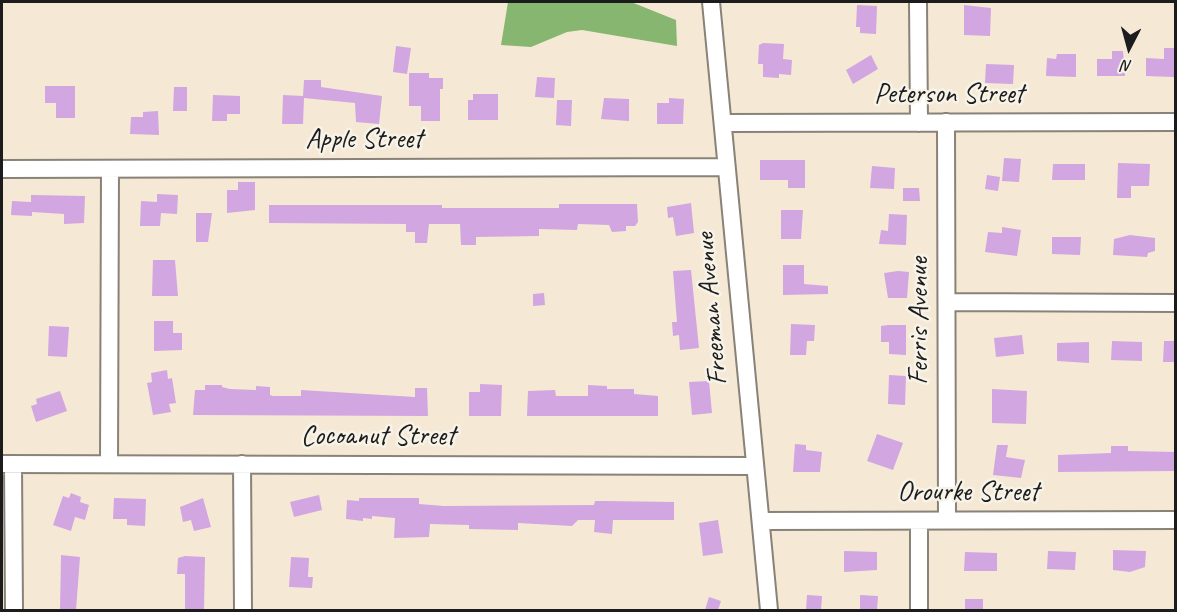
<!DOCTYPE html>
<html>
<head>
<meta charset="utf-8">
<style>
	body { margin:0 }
	#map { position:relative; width:1177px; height:612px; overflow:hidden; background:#f5e9d5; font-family:Caveat,sans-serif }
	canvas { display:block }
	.frame { position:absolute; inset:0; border:3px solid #1c1c1c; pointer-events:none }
	.north { position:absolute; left:1099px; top:18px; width:60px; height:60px; -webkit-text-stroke:4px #f7f3e8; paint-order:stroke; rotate:186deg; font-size:16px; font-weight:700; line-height:24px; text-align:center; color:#1c1c1c }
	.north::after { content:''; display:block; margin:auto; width:21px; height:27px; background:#1c1c1c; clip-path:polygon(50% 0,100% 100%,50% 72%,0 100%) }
</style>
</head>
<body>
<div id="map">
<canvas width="1177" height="612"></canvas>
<div class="frame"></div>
<div class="north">N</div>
</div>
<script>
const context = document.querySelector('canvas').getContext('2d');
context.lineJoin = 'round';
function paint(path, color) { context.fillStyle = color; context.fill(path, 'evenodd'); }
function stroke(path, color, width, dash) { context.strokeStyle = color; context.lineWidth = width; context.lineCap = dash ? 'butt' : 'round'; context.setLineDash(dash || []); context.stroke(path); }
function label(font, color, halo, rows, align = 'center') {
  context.font = font + ' Caveat,sans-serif'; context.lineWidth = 5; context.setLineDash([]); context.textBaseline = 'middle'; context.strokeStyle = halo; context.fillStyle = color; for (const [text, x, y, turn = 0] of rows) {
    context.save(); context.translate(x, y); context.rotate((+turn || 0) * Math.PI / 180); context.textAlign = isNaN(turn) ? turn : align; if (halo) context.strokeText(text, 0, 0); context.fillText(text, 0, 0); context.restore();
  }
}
paint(new Path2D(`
	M508,2H631L676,20L677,46L582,30L567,32L531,47L501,45Z`), '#86b670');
paint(new Path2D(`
	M857,5L877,6L876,34L860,33V27H856Z
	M964,5L991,8L990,36L964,35Z
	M763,43L784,44L783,59L792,60L791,75L779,74V78L763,77V64H758L759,45Z
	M396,46L411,48L407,74L393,72Z
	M1164,48H1175L1174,77L1146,76V58L1164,59Z
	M1112,51H1123L1125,76H1097V59H1112Z
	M1057,54H1076V77L1046,76L1047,58L1056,59Z
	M871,55L878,69L853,84L846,70Z
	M986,64L1014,65L1013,84L985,83Z
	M409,73H429V78H443V89H440V121H421V106H409Z
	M537,77L555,78L554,98L535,97Z
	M304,80H321V87L382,96L379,124L356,122L355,103L304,98L303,124H282L283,95L303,96Z
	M45,86H75V118H56V103H45Z
	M174,87H187V111H173Z
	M473,94H498V120H468V100H473Z
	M213,95L240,96V114H227V121H212Z
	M604,98L629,99V121L601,119Z
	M669,98L684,99L683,124H657V103H669Z
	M557,100H572L571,126L556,125Z
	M158,111L159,135L130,134L131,117H143V112Z
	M1004,158L1021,159L1019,182L1002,181Z
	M760,160H805V188H788V180H760Z
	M1118,163L1150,164L1149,186H1131V198H1117Z
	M1053,164H1085V180H1052Z
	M872,166L895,168L894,189L870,188Z
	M987,175L1000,177L998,191L985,189Z
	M238,182H255V210L227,213V190H238Z
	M903,188H919L920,201H903Z
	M157,194L178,195L177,214L161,213L160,226H140L141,201L157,202Z
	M31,195L85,196L84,223L64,224V214L32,212V216L11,215L12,201L31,202Z
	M691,203L694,233L676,236L673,217L668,218L667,207Z
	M559,204H637L638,222L635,226H626V231L612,232L609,225L578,224L577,230L539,229V236L476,237V245H461L460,224H429L427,243H415V232H406V224L269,223V205H442V208H559Z
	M781,210H803L801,239H781Z
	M196,213H212L208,242H196Z
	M889,214L907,215L906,245L879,244L881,230L888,231Z
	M1002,227L1021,230L1017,256L985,252L988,232L1002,233Z
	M1130,235L1155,238V251L1148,253L1147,257L1113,255L1114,239Z
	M1052,237H1081L1080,255L1052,254Z
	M153,260H175L178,296H152Z
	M783,265H804V284L828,286V294L783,295Z
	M691,270L699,348L680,350L679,335L673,336L672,322H677L673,271Z
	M898,271L909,272L907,298H888L884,273Z
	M544,293L545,305L533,306V294Z
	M154,321H173V333H182V350L154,351Z
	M791,324L815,325L814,341H807L806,355H790Z
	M888,325H906V355L889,354V342H881V326Z
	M49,326L69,327L67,357L48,356Z
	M1022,335L1024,354L996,357L994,338Z
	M1112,341L1142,342V361L1111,360Z
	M1164,341H1176V362H1163Z
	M1089,342V363L1057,361V343Z
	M167,370L168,379L172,378L176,403L169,404L171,412L153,415L147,383L152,382L151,373Z
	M889,375L906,376L905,405L888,404Z
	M709,381L712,413L692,415L689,382Z
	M480,384L502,385L501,416H469V392H480Z
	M205,385H222V387L230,389L256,390V386L270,387V395L273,396H301V390L415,397V388H427L428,416L193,415L195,390H205Z
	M588,385L607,386V389H634V394L658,396V416H527L528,391L555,390L556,396H588Z
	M992,389L1027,391L1026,424L992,423Z
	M60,391L67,411L36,422L31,406L37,404L36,399Z
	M877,434L903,443L893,470L867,461Z
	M795,444L806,445V450L822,452L820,472H793Z
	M997,445H1008L1006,457L1025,460L1021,478L993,475Z
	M1111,446H1128V451L1176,452V471L1058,472V455L1111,453Z
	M71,493L81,497L80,502L89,505L85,520L75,517L71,531L53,525L63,496L69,498Z
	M319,495L322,510L294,517L290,502Z
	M114,498L146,499L145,526L127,525V519H113Z
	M203,498L211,527L194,531L191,520L183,522L180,507Z
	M359,498H419V504L444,506L594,505L595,501H605L674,502V520H613L612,534L594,532L595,520H578L572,526L518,523V530L469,529V525L430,524L429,537L394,538L395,518L372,516V519L363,518V521L346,519L347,500L359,501Z
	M718,520L723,553L703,556L699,523Z
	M1113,550L1146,551L1145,567L1130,572L1113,570Z
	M844,551L877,552V570L844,572Z
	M1048,551L1076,552L1075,570L1047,569Z
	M965,552L997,553V571H964Z
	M61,555L80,557L76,610H60Z
	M185,556L205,557L204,610H185V574H177L178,558Z
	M291,557L309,558L308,577H313L312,588L289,587Z
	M807,595L822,596L821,610H806Z
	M860,595L878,596L877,610H860Z
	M709,597L721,601L718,610H705Z
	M965,599H983V610H965Z`), '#d1a6e1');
const minor = new Path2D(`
	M711,2L769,610
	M918,2L919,123
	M946,122L947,520
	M723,123L1176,122
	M2,169L726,167
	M947,302L1176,303
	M2,464L754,466
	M13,464L14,610
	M109,464L110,169
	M242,464L243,610
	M761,521L1176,520
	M919,610V521`);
stroke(minor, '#888278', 20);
stroke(minor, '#fff', 16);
label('28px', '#1c1c1c', '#f7f3e8', [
	["Peterson Street",949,95],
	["Apple Street",364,140],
	["Freeman Avenue",712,309,-95],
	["Ferris Avenue",920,321,-90],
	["Cocoanut Street",378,437],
	["Orourke Street",968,493]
]);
</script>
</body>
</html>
